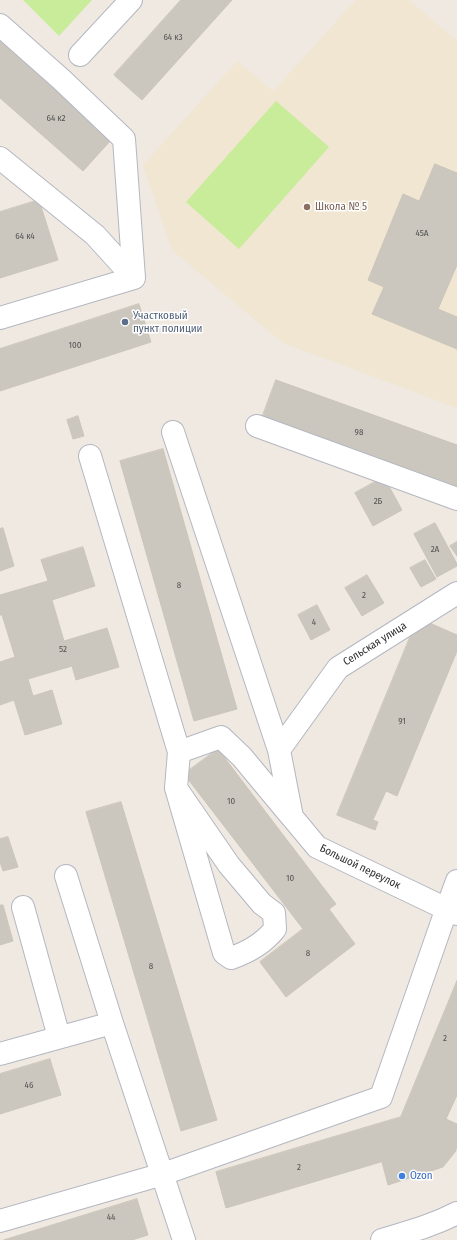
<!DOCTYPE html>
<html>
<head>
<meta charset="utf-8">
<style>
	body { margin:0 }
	canvas { display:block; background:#efe9e1 }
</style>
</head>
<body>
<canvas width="457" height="1240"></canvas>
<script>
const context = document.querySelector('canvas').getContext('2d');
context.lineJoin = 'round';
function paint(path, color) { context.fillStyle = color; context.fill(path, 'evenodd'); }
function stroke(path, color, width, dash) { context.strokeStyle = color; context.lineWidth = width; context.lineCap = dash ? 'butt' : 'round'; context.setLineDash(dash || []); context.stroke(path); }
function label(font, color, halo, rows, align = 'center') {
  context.font = font + ' "Fira Sans Condensed",sans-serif'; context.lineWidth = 3; context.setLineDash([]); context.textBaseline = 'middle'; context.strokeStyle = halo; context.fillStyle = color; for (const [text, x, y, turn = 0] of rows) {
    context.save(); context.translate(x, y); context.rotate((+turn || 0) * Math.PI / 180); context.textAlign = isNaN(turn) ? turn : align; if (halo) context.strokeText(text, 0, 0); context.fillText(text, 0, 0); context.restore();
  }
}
paint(new Path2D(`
	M356,0H409L457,41V408L283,343L172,250L143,165L237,61L273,91Z`), '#f0e6d1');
paint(new Path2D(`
	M23,0H92L59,36Z
	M276,101L329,147L239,249L186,202Z`), '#c9ec9a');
const building = new Path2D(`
	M181,0H232L142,100L114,75Z
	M0,40L112,139L83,171L0,98Z
	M435,164L457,173V265L438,309L457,317V349L372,314L384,287L368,280L403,194L419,201Z
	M39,200L58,260L0,278V212Z
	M139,304L151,342L0,391V349Z
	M276,380L457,445V489L262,418Z
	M78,416L84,436L73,439L67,420Z
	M163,449L237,709L194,721L120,461Z
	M384,477L402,510L373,526L355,493Z
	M435,523L457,564V566L437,577L414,534Z
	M3,528L14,566L0,571V529Z
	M457,542V556L450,546Z
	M83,547L95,586L52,600L64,641L107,628L119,667L76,680L72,666L28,679L33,696L52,690L62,724L25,735L14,700L0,705V662L15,657L2,615H0V595L48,581L41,560Z
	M425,560L436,579L421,587L410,568Z
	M367,575L384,603L362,616L345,588Z
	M317,605L330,630L311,640L298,615Z
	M418,618L457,635V651L397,796L386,791L373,820L378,822L375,830L337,815Z
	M218,749L277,827L244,852L184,774Z
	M121,802L217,1120L181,1131L86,812Z
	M277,827L336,904L303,929L244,852Z
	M8,837L18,867L3,871L0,862V839Z
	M0,905H3L13,941L0,945Z
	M329,909L355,944L286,997L260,962Z
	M457,981V1095L446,1119L432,1137L401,1117Z
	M50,1059L61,1095L0,1114V1074Z
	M401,1117L432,1137L411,1153L226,1208L216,1172Z
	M446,1119L457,1124V1147L455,1152L443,1167L388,1185L382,1162L411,1153L432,1137Z
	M137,1199L148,1235L132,1240H4Z`);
paint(building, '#cbc7bf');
stroke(building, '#cbc5ba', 1);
const minor = new Path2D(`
	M0,25L62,80L124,139L134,278L0,318
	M80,55L131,0
	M0,158L95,235L134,278
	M257,426L457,499
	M173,432L279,750L292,817L317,847L457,914
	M90,456L179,752L221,737L242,757L291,816
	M279,750L338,668L457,593
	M176,788L229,865L262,904L274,913L275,929C263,944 249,952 231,958L224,953L176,788L179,752
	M66,876L112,1023L184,1240
	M23,907L59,1037
	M0,1054L112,1023
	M0,1221L163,1174L381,1097L447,908L457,881
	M382,1240C408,1232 432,1226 457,1213`);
stroke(minor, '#b4b7c1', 24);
stroke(minor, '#fff', 22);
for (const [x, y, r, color] of [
	[307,207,4,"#8d6e63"],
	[125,322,4,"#5c6f8a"],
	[402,1176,4,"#3f7fe0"]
]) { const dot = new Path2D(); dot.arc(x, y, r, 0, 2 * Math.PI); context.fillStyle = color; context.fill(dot); stroke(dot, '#fff', 1.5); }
label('9px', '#555452', null, [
	["64 к3",173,37],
	["64 к2",56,118],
	["45А",422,233],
	["64 к4",25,236],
	["100",75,345],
	["98",359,432],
	["2Б",378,501],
	["2А",435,549],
	["8",179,585],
	["2",364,595],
	["4",314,622],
	["52",63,649],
	["91",402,721],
	["10",231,801],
	["10",290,878],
	["8",308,953],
	["8",151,966],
	["2",445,1038],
	["46",29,1085],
	["2",299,1167],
	["44",111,1217]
]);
label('11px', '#785e54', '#fff', [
	["Школа № 5",315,207]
], 'left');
label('11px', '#4e5e75', '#fff', [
	["Участковый",133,316],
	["пункт полиции",133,329]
], 'left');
label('11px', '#2e2e2e', '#fff', [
	["Сельская улица",375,644,-32],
	["Большой переулок",360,867,26]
]);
label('11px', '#366cbe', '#fff', [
	["Ozon",410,1176]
], 'left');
</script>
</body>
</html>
